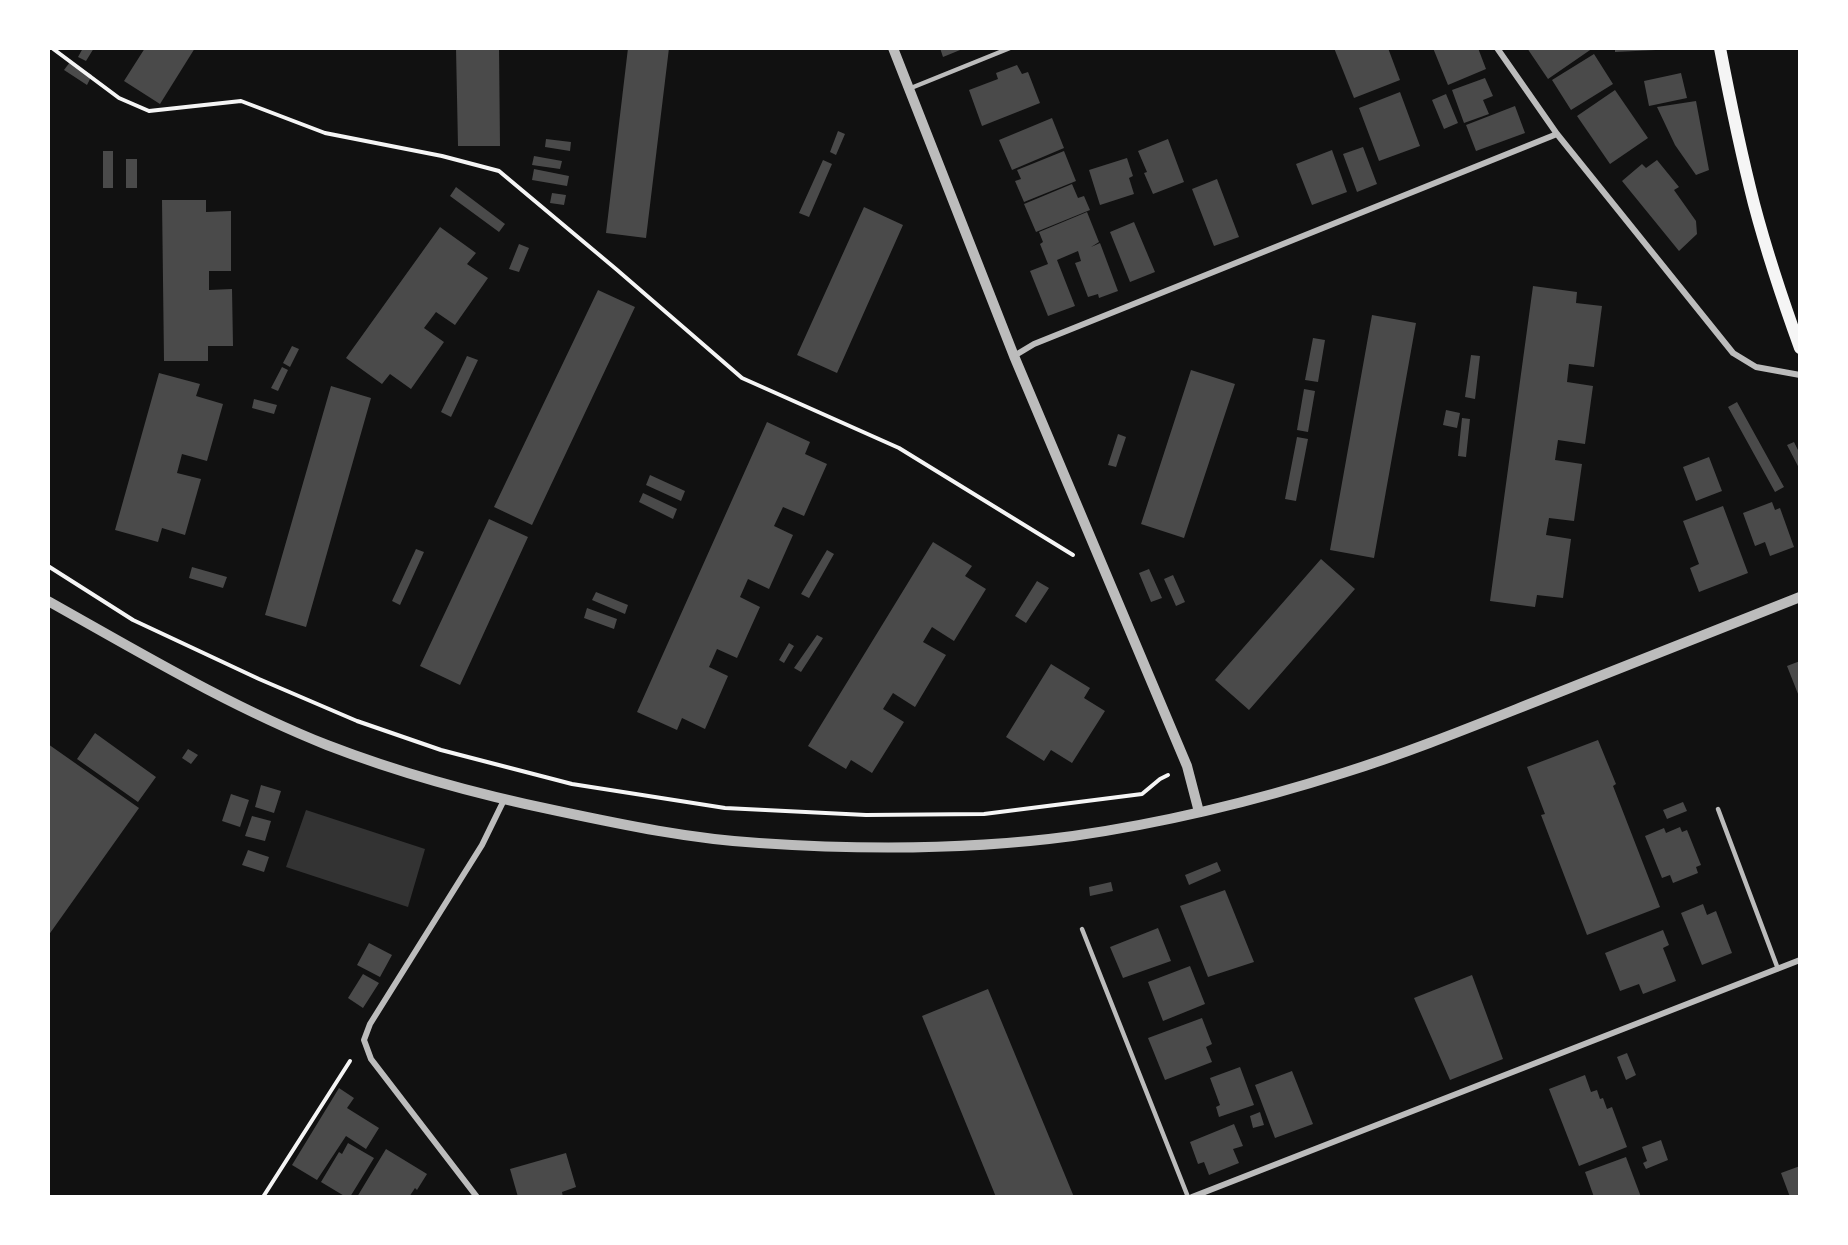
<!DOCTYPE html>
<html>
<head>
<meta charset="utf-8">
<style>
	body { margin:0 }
	#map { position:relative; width:1848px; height:1245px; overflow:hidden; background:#111; font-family:"DM Sans",sans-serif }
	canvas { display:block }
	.frame { position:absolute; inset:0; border:50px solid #fff; pointer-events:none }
</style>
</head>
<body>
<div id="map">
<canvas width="1848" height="1245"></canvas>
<div class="frame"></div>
</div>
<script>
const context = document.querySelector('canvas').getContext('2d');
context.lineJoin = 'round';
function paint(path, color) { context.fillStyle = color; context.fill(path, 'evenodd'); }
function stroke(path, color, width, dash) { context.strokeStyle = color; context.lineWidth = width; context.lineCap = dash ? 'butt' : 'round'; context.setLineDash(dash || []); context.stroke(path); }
paint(new Path2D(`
	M306,810L425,849L408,907L286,867Z`), '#333');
paint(new Path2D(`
	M83,48H94L86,61L78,57Z
	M145,48H195L160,104L124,81Z
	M456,48H499L500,146H458Z
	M628,48H669L646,238L606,233Z
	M940,48H965L943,57Z
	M1334,48H1388L1400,80L1354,98Z
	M1433,48H1478L1486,69L1448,85Z
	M1527,48H1593L1548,79Z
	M1615,48H1656V50L1615,52Z
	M1594,54L1613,84L1571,110L1552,80Z
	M70,62L92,75L87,85L64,70Z
	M1017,65L1022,74L1028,72L1040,103L982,126L969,90L998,79L996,73Z
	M1681,73L1687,98L1649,106L1644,81Z
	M1485,78L1493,96L1483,100L1489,114L1464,123L1452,90Z
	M1615,90L1648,138L1610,164L1577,116Z
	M1400,92L1420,146L1379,161L1359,108Z
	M1446,94L1458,123L1444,129L1432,100Z
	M1696,101L1709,170L1696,175L1675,145L1657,107Z
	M1515,106L1525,133L1476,151L1466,125Z
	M1052,118L1064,148L1012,170L999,140Z
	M838,131L845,134L836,155L830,152Z
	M546,139L571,142L570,151L545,147Z
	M1168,139L1184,182L1153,194L1144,173L1147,172L1138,151Z
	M1363,147L1377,184L1357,192L1343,154Z
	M1332,150L1347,192L1312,205L1296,164Z
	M103,151H113V188H103Z
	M1064,151L1076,181L1024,202L1015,181L1021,179L1017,170Z
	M534,156L562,161L560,169L532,165Z
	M1127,158L1133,176L1129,178L1134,194L1100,205L1089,170Z
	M126,159H137V188H126Z
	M823,160L832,164L809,217L799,213Z
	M1657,160L1679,187L1674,190L1696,221L1697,234L1679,251L1622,181L1642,164L1646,168Z
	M534,169L569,176L567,186L532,180Z
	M1217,179L1239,237L1214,246L1192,189Z
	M1072,184L1078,198L1084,196L1090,210L1036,232L1024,204Z
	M456,187L505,224L499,232L450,196Z
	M552,193L566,195L564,205L550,203Z
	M162,200H206V212L231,211V271H209V290L232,289L233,346H208V361H164Z
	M864,207L903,225L837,373L797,355Z
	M1087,212L1099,242L1091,247L1100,243L1118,291L1099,298L1098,294L1088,297L1075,263L1081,261L1078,251L1057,260L1075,306L1048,316L1030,271L1048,264L1040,244L1043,242L1039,232Z
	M1134,222L1155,272L1130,282L1110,232Z
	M440,227L476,253L467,264L488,278L455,325L436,312L424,328L444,342L411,389L390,374L382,384L346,358Z
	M519,244L529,248L519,272L509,269Z
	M1533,286L1577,292L1576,303L1602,306L1594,367L1569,364L1567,382L1593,386L1585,444L1558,440L1555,460L1582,464L1574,521L1549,518L1546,535L1571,539L1563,598L1537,595L1535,607L1490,601Z
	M598,290L635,307L532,525L494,507Z
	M1372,315L1416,323L1374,558L1330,550Z
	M1313,338L1325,340L1318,382L1305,380Z
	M292,346L299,349L290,367L283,363Z
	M1471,355L1480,356L1475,399L1465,397Z
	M467,356L478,360L451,417L441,412Z
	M282,367L288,370L278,391L271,388Z
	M1191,370L1235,384L1184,538L1141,524Z
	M159,373L200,384L196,396L223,404L207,461L182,454L177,473L201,479L185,535L162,528L158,542L115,530Z
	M331,386L371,398L306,627L265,615Z
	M1304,389L1315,391L1308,432L1297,430Z
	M254,399L277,405L274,414L252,408Z
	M1737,402L1784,487L1775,492L1728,407Z
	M1446,410L1460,413L1457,428L1443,425Z
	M1462,418L1470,419L1466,457L1458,456Z
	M767,422L810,442L805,454L827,464L804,516L783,507L774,526L793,535L769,589L748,579L740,597L760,607L737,658L717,649L709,667L728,676L705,729L682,718L677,730L637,712Z
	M1118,434L1126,437L1116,467L1108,465Z
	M1297,437L1308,439L1296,501L1285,499Z
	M1794,442L1800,454V470L1787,445Z
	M1709,457L1722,491L1696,501L1683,467Z
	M650,475L685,491L681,501L646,485Z
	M643,493L677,509L673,519L639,502Z
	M1772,502L1775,510L1780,508L1794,547L1770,556L1765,542L1755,546L1743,513Z
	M1723,506L1748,573L1699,592L1690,568L1699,564L1683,521Z
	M489,519L528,537L460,685L420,666Z
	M933,542L972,566L965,576L986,589L954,641L932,627L923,642L946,655L915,707L893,693L883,709L904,722L872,773L851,760L846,769L808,746Z
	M416,549L424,552L400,605L392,601Z
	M827,550L834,554L809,598L801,594Z
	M1321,559L1355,589L1249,710L1215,680Z
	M192,567L227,577L223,588L189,578Z
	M1149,569L1162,598L1151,602L1139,573Z
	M1173,575L1185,602L1176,606L1164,579Z
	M1037,581L1049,588L1026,623L1015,616Z
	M596,592L628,605L625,614L592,600Z
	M587,608L617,619L614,629L584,618Z
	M817,635L823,638L801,672L794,668Z
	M789,643L794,646L784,663L779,660Z
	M1800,661V699L1787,666Z
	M1051,664L1090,688L1084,698L1105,711L1072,763L1051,750L1044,761L1006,737Z
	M95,733L156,777L138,802L77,759Z
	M1598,740L1616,784L1613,786L1660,907L1587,935L1541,815L1545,814L1527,767Z
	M48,744L139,808L48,936Z
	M188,749L198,755L191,764L182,758Z
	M261,785L281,791L274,813L255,807Z
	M231,794L249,800L240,827L222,821Z
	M1683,802L1687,811L1667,819L1663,810Z
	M252,816L271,821L265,841L245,836Z
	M1680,827L1682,832L1687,830L1701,865L1696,867L1698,873L1673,883L1670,875L1662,878L1645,836L1664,828L1666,833Z
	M248,850L269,857L264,872L242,865Z
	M1217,862L1221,871L1189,885L1185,875Z
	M1111,882L1113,891L1090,896L1089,887Z
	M1225,890L1254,962L1208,977L1180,906Z
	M1703,904L1707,915L1716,911L1732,953L1702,965L1681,913Z
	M1158,928L1171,961L1123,978L1110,947Z
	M1663,930L1669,945L1663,948L1676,981L1643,994L1639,984L1620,991L1605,953Z
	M369,943L392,955L380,977L357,965Z
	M1190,966L1205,1004L1163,1021L1148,982Z
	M363,974L379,983L363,1008L348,998Z
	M1472,975L1503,1059L1450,1080L1414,998Z
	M988,989L1074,1197H996L922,1016Z
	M1202,1018L1212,1044L1206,1047L1212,1062L1165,1080L1148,1038Z
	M1627,1053L1636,1075L1626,1080L1617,1057Z
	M1240,1067L1254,1105L1219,1117L1216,1107L1220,1105L1210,1078Z
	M1292,1071L1313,1124L1275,1138L1255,1085Z
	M1585,1075L1591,1092L1597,1090L1600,1099L1603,1098L1607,1109L1612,1107L1627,1147L1579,1166L1549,1089Z
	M339,1088L354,1098L347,1108L379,1128L366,1149L346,1136L317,1180L292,1165Z
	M1260,1112L1264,1125L1253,1128L1250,1116Z
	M1234,1124L1243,1146L1233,1149L1239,1163L1209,1175L1204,1162L1198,1164L1190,1142Z
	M1661,1140L1668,1160L1646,1169L1643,1163L1647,1161L1642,1147Z
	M348,1143L374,1158L350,1197H346L321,1182L339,1152L342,1154Z
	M386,1149L427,1174L417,1190L415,1188L409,1197H357Z
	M566,1153L576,1187L562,1192L563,1197H518L510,1169Z
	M1626,1157L1641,1197H1594L1585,1172Z
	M1800,1166V1197H1790L1781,1173Z`), '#4a4a4a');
stroke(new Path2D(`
	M52,48L119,98L149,111L241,101L325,133L442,156L499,171L616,269L742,378L899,448L1073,555
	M48,566L133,620L259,679L357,721L441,750L572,784L725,808L866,815L984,814L1142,794L1160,779L1168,775
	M263,1197L350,1061`), '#f5f5f5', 4);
stroke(new Path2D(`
	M911,88L1010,48
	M1718,809L1778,969
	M1082,929L1188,1197`), '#bcbcbc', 4.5);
stroke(new Path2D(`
	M1497,48L1557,134L1733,353L1756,367L1800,375
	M1014,356L1034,344L1557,134
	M477,1197L371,1059L364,1040L370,1024L482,845L504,800
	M1192,1197L1800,960`), '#bcbcbc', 6);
stroke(new Path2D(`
	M893,48L1014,356L1187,766L1199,812
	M48,601C139,652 229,706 327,745C402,774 480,795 558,811C624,825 691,839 759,843C863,850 969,850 1073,836C1164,823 1255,801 1343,773C1410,752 1476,725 1542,699C1628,665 1714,631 1800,597`), '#bcbcbc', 10);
stroke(new Path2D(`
	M1720,48C1730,100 1741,153 1754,204C1767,253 1783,301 1800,348`), '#f5f5f5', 12);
</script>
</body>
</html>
